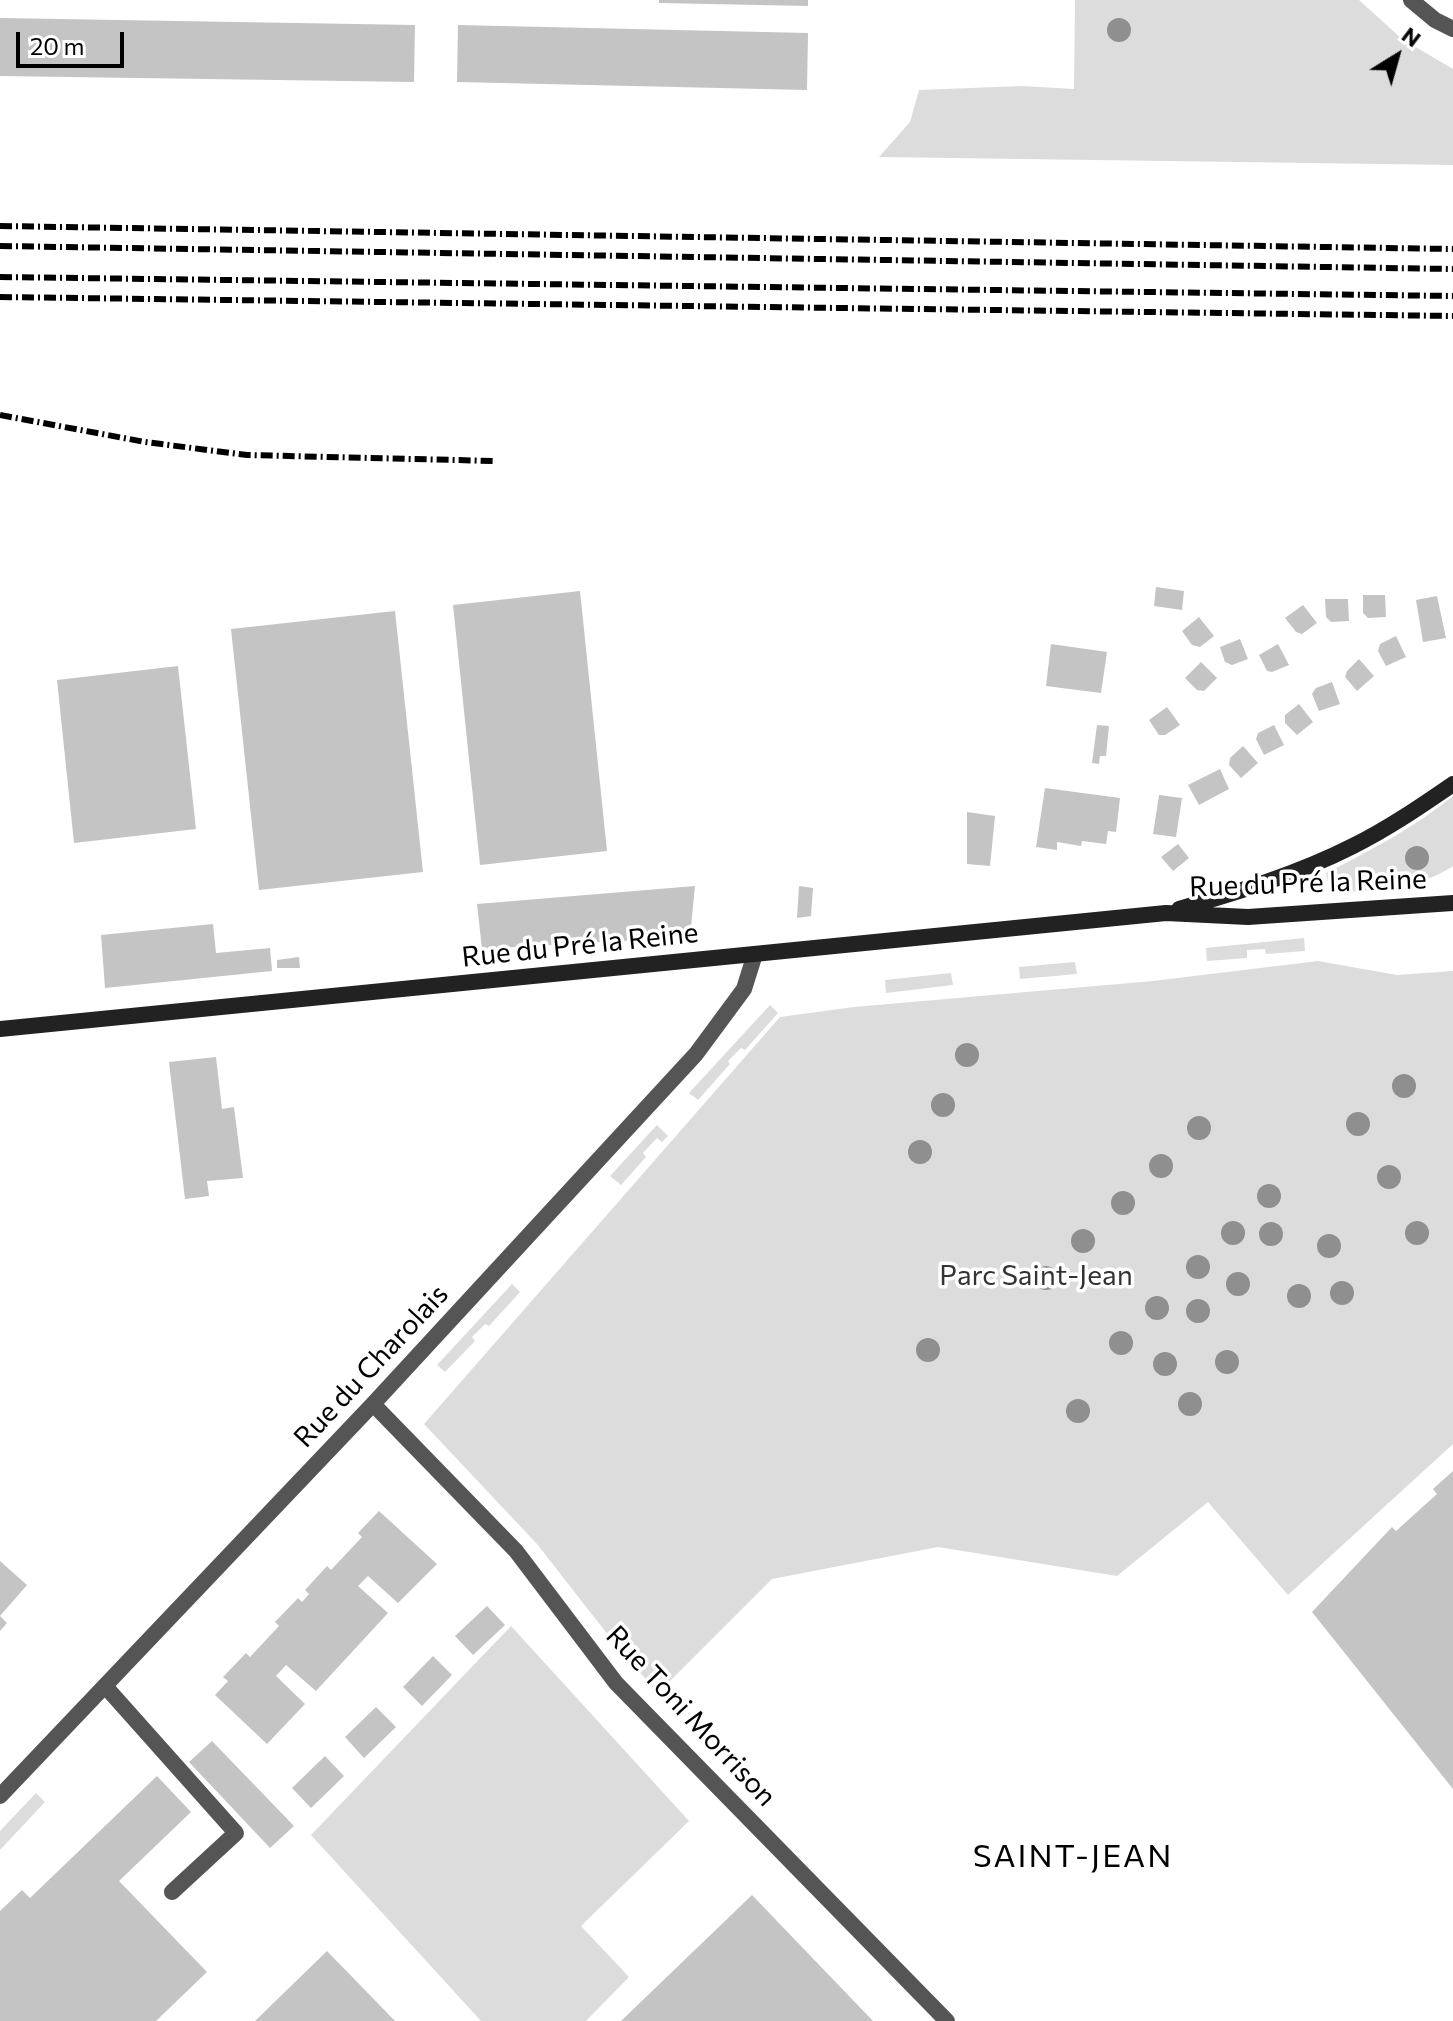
<!DOCTYPE html>
<html>
<head>
<meta charset="utf-8">
<style>
	body { margin:0 }
	#map { position:relative; width:1453px; height:2021px; overflow:hidden; background:#fff; font-family:Commissioner,sans-serif }
	canvas { display:block }
	.north { position:absolute; left:1357px; top:16px; width:80px; height:80px; -webkit-text-stroke:6px #fff; paint-order:stroke; rotate:37deg; font-size:22px; font-weight:700; line-height:32px; text-align:center; color:#000 }
	.north::after { content:''; display:block; margin:auto; width:28px; height:36px; background:#000; clip-path:polygon(50% 0,100% 100%,50% 72%,0 100%) }
	.scale { position:absolute; left:16px; top:32px; width:108px; height:36px; box-sizing:border-box; border:4px solid #000; border-top:0; padding-left:10px; font-size:24px; line-height:28px; white-space:nowrap; color:#000; -webkit-text-stroke:6px #fff; paint-order:stroke }
</style>
</head>
<body>
<div id="map">
<canvas width="1453" height="2021"></canvas>
<div class="north">N</div>
<div class="scale">20 m</div>
</div>
<script>
const context = document.querySelector('canvas').getContext('2d');
context.lineJoin = 'round';
function paint(path, color) { context.fillStyle = color; context.fill(path, 'evenodd'); }
function stroke(path, color, width, dash) { context.strokeStyle = color; context.lineWidth = width; context.lineCap = dash ? 'butt' : 'round'; context.setLineDash(dash || []); context.stroke(path); }
function label(font, color, halo, rows, align = 'center') {
  context.font = font + ' Commissioner,sans-serif'; context.lineWidth = 7; context.setLineDash([]); context.textBaseline = 'middle'; context.strokeStyle = halo; context.fillStyle = color; for (const [text, x, y, turn = 0] of rows) {
    context.save(); context.translate(x, y); context.rotate((+turn || 0) * Math.PI / 180); context.textAlign = isNaN(turn) ? turn : align; if (halo) context.strokeText(text, 0, 0); context.fillText(text, 0, 0); context.restore();
  }
}
paint(new Path2D(`
	M1075,0H1359L1402,39L1453,69V165L879,157L910,122L919,90L1022,86L1074,89Z
	M1453,796V866C1417,890 1372,890 1330,893L1326,873C1371,850 1414,828 1453,796Z
	M1304,938L1305,951L1266,954L1265,949L1247,950V958L1207,961L1206,948Z
	M1318,961L1397,975L1453,971V1444L1288,1595L1208,1502L1117,1576L938,1547L772,1579L658,1693L619,1649L537,1544L424,1424L780,1017L854,1007L1153,981Z
	M1075,962L1077,974L1020,979L1019,967Z
	M951,973L953,985L886,993L885,980Z
	M770,1005L778,1013L745,1050L741,1048L728,1061L730,1064L698,1100L689,1093Z
	M657,1125L668,1136L662,1142L657,1138L643,1153L646,1157L621,1185L610,1176Z
	M512,1284L520,1292L489,1326L485,1324L472,1337L475,1341L445,1372L437,1365Z
	M511,1626L689,1821L581,1926L629,1977L586,2021H481L311,1835Z
	M36,1793L45,1802L0,1850V1831Z`), '#dcdcdc');
paint(new Path2D(`
	M659,0H808V6L659,3Z
	M0,18L415,25L414,82L0,76Z
	M458,25L808,33L807,90L457,82Z
	M1156,587L1184,591L1182,610L1154,606Z
	M580,591L607,851L480,865L453,605Z
	M1363,595H1385L1386,617L1368,618L1363,613Z
	M1437,596L1446,638L1423,642L1416,600Z
	M1325,599H1348L1349,621L1331,622L1326,617Z
	M1303,605L1317,623L1302,634L1296,632L1285,618Z
	M395,611L423,872L259,890L231,629Z
	M1199,617L1214,636L1200,647L1192,645L1182,631Z
	M1396,636L1406,657L1386,666L1378,651L1380,644Z
	M1240,639L1248,659L1232,665L1225,662L1220,647Z
	M1051,644L1107,652L1101,693L1046,686Z
	M1278,644L1289,665L1272,672L1267,671L1259,655Z
	M1359,659L1374,676L1357,691L1345,677L1347,671Z
	M1201,662L1217,678L1204,691L1197,690L1185,678Z
	M178,666L196,829L74,843L57,680Z
	M1332,682L1340,704L1319,711L1312,694L1316,688Z
	M1299,704L1313,722L1297,735L1285,723V715Z
	M1167,707L1180,725L1165,735H1159L1149,720Z
	M1097,725L1109,726L1106,756H1100L1099,764L1092,763Z
	M1274,725L1284,745L1264,755L1256,739L1258,733Z
	M1243,746L1258,763L1241,778L1229,765L1230,758Z
	M1220,769L1229,789L1199,805L1188,785Z
	M1045,788L1120,798L1116,832L1108,831L1106,844L1082,841L1081,846L1057,842V850L1036,847Z
	M1159,795L1182,798L1176,837L1153,834Z
	M967,812L995,816L990,866L967,864Z
	M1178,844L1189,858L1173,871L1161,857Z
	M695,886L690,937L482,949L477,904Z
	M799,886L813,888L811,916L797,918Z
	M213,924L216,953L270,948L272,971L105,988L101,935Z
	M299,957L300,968H277V960Z
	M216,1057L222,1109L234,1107L243,1178L207,1181L209,1196L185,1199L169,1062Z
	M1453,1471V1789L1312,1612L1392,1527L1396,1531L1437,1494L1433,1489Z
	M379,1511L437,1564L398,1603L368,1576L358,1586L388,1613L316,1691L286,1665L276,1676L305,1704L267,1744L215,1695L228,1681L223,1677L246,1653L250,1657L279,1626L275,1622L298,1598L302,1602L309,1594L305,1590L327,1566L331,1570L362,1537L358,1533Z
	M0,1561L27,1585L0,1616L7,1623L0,1631Z
	M487,1606L505,1625L473,1655L455,1636Z
	M433,1656L452,1675L422,1706L403,1687Z
	M376,1707L396,1727L364,1758L345,1737Z
	M212,1741L294,1826L270,1848L189,1762Z
	M325,1756L344,1776L311,1808L292,1788Z
	M157,1776L191,1812L119,1881L207,1972L156,2021H0V1911L22,1890L30,1898Z
	M752,1895L873,2021H621Z
	M327,1951L395,2021H255Z`), '#c4c4c4');
stroke(new Path2D(`
	M105,1686L236,1833L172,1892`), '#555', 16);
stroke(new Path2D(`
	M1411,0L1435,20L1453,29
	M373,1404L516,1551L616,1683L947,2021
	M0,1796L373,1404L696,1054L744,989L755,954`), '#555', 16);
stroke(new Path2D(`
	M1179,909C1238,892 1298,874 1353,846C1389,828 1421,806 1453,784
	M0,1029L1166,913L1248,917L1453,903`), '#222', 16);
stroke(new Path2D(`
	M0,226L1453,249
	M0,246L1453,269
	M0,277L1453,296
	M0,297L1453,316
	M0,415L145,442L247,455L496,461`), '#000', 6, [12, 4, 2, 4]);
context.fillStyle = '#8f8f8f';
for (const [x, y] of [
	[1119,30],
	[1417,858],
	[967,1055],
	[1404,1086],
	[943,1105],
	[1358,1124],
	[1199,1128],
	[920,1152],
	[1161,1166],
	[1389,1177],
	[1269,1196],
	[1123,1203],
	[1233,1233],
	[1417,1233],
	[1271,1234],
	[1083,1241],
	[1329,1246],
	[1198,1267],
	[1046,1278],
	[1238,1284],
	[1342,1293],
	[1299,1296],
	[1157,1308],
	[1198,1311],
	[1121,1343],
	[928,1350],
	[1227,1362],
	[1165,1364],
	[1190,1404],
	[1078,1411]
]) { context.beginPath(); context.arc(x, y, 12, 0, 2 * Math.PI); context.fill(); }
label('28px', '#000', '#fff', [
	["Rue du Pré la Reine",1308,883,-2],
	["Rue du Pré la Reine",580,945,-6],
	["Rue du Charolais",371,1366,-47],
	["Rue Toni Morrison",691,1716,47]
]);
label('28px', '#333', '#fff', [
	["Parc Saint-Jean",1036,1276]
]);
context.letterSpacing = '2px';
label('32px', '#000', '#fff', [
	["SAINT-JEAN",1073,1856]
]);
context.letterSpacing = '0px';
</script>
</body>
</html>
